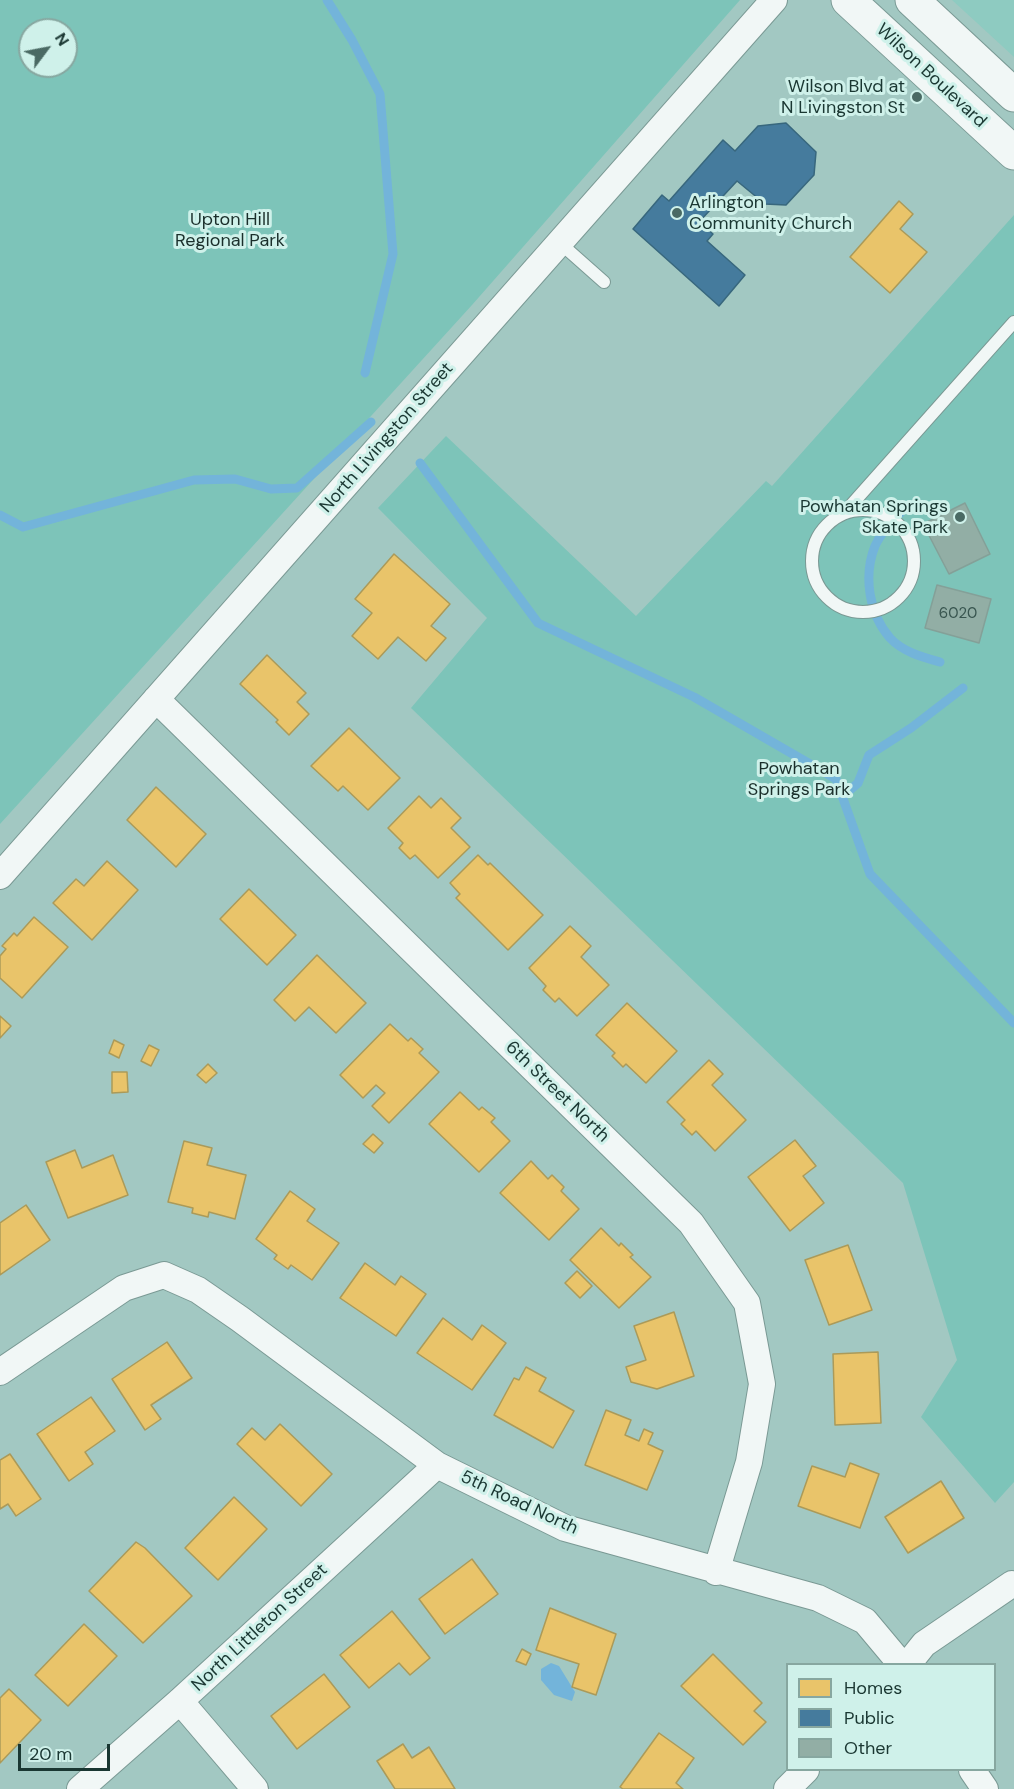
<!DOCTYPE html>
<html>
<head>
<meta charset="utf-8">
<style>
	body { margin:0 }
	#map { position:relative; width:1014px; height:1789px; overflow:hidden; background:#a2c8c2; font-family:"DM Sans",sans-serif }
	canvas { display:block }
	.legend { position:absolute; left:786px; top:1663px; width:210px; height:108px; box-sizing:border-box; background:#cff1ea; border:2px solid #87a7a0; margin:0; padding:8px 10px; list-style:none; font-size:18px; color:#1a3732 }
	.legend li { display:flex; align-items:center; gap:12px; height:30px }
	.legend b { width:30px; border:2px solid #87a7a0 }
	.north { position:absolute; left:18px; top:18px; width:60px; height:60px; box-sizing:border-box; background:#cff1ea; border:2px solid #87a7a0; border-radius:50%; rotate:58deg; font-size:16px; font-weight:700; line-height:24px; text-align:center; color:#1a3732 }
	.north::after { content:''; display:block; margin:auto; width:21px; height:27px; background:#4a6a64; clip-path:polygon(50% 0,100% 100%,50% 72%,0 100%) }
	.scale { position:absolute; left:18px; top:1744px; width:92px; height:27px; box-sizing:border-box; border:3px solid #1a3732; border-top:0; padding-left:8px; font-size:18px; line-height:21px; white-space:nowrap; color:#1a3732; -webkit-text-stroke:4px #cff1ea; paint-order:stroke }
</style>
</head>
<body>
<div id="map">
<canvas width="1014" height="1789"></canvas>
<ul class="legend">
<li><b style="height:16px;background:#e9c46a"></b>Homes</li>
<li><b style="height:16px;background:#457b9d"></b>Public</li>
<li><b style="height:16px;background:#92aea5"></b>Other</li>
</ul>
<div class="north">N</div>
<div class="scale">20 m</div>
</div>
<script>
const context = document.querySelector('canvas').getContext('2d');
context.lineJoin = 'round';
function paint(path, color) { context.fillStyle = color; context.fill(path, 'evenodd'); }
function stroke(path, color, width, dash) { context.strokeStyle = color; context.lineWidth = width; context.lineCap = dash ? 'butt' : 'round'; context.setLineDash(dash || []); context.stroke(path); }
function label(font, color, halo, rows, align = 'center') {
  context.font = font + ' "DM Sans",sans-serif'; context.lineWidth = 6; context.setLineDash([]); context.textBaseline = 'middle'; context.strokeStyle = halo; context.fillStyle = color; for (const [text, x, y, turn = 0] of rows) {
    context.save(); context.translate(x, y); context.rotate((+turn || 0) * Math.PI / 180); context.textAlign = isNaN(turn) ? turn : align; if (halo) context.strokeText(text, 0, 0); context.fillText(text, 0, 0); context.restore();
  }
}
paint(new Path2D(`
	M952,0H1014V57L976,22Z`), '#8ecbc1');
paint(new Path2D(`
	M0,0H740L472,305L0,824ZM30,30H66V66H30Z
	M1014,215V1482L995,1503L921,1417L957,1360L903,1183L411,708L487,618L378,508L446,436L636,616L766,481L772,486Z`), '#7dc4b9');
paint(new Path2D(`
	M551,1663L559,1666L575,1692L572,1701L554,1695L541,1680V1669Z`), '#73b4da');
const homes = new Path2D(`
	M899,201L913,214L900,229L927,252L890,293L850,257Z
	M394,554L450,604L431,626L446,638L426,661L398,637L378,659L352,636L372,613L355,599Z
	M267,655L306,693L297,702L309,714L289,735L276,722L278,720L240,684Z
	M349,728L400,778L368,810L343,786L338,791L311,766Z
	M156,787L206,834L176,867L127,820Z
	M419,796L431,808L441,798L461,818L451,828L470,847L438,878L415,855L410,859L399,848L403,843L388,828Z
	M478,855L488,865L490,863L543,915L508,950L456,898L460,894L450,883Z
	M107,861L138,890L92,940L53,903L76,879L84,886Z
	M249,889L296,935L267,965L220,919Z
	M34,917L68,947L22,998L0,978V956L6,949L2,946L14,933L17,936Z
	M570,926L591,946L581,957L609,985L577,1016L559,998L555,1002L543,990L546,986L529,968Z
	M317,955L366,1003L336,1033L309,1007L295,1021L274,1000Z
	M627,1003L677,1051L646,1083L626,1064L623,1067L612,1056L615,1053L596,1035Z
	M0,1016L11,1026L0,1038Z
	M390,1024L408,1041L411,1038L423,1049L419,1053L439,1072L389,1123L372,1106L385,1093L376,1085L363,1098L340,1075Z
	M114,1040L124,1045L119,1058L109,1053Z
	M149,1045L159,1050L151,1066L141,1061Z
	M709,1060L723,1074L712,1085L746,1120L715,1151L696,1131L692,1135L681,1124L685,1120L667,1102Z
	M208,1064L217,1073L206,1083L197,1075Z
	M112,1072H127L128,1092L112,1093Z
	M460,1092L479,1110L482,1107L495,1118L491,1122L510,1141L479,1172L429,1124Z
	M373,1134L383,1143L374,1153L363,1144Z
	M795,1140L816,1166L803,1176L824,1203L790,1231L748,1177Z
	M184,1141L212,1148L207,1165L246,1175L235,1219L209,1212L208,1217L192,1213L193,1208L168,1202Z
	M75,1150L82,1168L113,1155L128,1195L68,1218L46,1162Z
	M531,1161L548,1179L552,1175L564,1187L561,1191L579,1209L549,1240L500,1193Z
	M290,1191L315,1209L307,1221L339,1243L312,1280L291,1265L288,1269L274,1259L277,1255L256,1239Z
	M26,1205L50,1240L0,1275V1223Z
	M601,1228L619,1246L621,1243L633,1255L630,1257L651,1277L619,1308L570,1260Z
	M848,1245L872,1310L829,1325L805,1260Z
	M365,1263L395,1285L401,1276L426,1294L396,1336L340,1298Z
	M577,1271L592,1286L580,1298L565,1283Z
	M674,1312L694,1376L657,1389L631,1382L626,1367L646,1360L634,1326Z
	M443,1318L472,1340L482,1325L506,1343L472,1390L417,1353Z
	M167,1342L192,1378L151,1405L161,1419L145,1430L112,1379Z
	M878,1352L881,1423L835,1425L833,1354Z
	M526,1367L546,1378L539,1391L574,1411L553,1448L494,1415L514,1378L519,1380Z
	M91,1397L115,1431L85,1452L93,1464L69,1481L37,1434Z
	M606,1410L631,1420L625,1435L639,1441L644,1429L653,1433L648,1444L663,1451L647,1490L585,1465Z
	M280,1424L332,1474L301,1506L237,1444L252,1428L265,1440Z
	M10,1454L41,1499L16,1516L8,1504L0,1509V1460Z
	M850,1463L879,1474L860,1528L798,1506L812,1466L845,1477Z
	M941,1481L964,1518L908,1553L885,1517Z
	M234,1497L267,1529L218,1580L185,1548Z
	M136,1542L145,1548L192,1596L143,1643L89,1591Z
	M472,1559L498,1594L445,1634L419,1599Z
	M550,1608L616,1634L596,1695L572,1687L579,1664L536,1650Z
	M392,1611L430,1658L410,1675L399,1663L369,1688L340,1655Z
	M84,1624L117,1656L68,1706L35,1675Z
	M522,1649L531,1654L526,1665L516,1661Z
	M713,1654L762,1703L754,1711L766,1722L743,1745L681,1686Z
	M324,1674L350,1707L297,1749L271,1716Z
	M9,1689L41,1720L0,1763V1698Z
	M659,1733L694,1758L676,1783L683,1789H623L620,1787Z
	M403,1744L412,1758L429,1747L455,1789H395L377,1761Z`);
paint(homes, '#e9c46a');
stroke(homes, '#ab9a59', 1.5);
const public = new Path2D(`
	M786,123L816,152L814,175L786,205L765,204L737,181L699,222L713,234L707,241L745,275L719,306L633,229L662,195L669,201L723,140L735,151L758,126Z`);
paint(public, '#457b9d');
stroke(public, '#38677d', 1.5);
stroke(new Path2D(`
	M327,0L352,40L380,94L393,254L365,373
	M420,463L538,623L694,697L836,779L870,874L1014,1023
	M903,510C893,521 881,532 875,546C863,576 869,614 890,638C903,652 922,657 940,662
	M0,515L23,527L194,480L235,479L271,489L297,488L371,422
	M842,797L858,783L869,755L911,728L963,688`), '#73b4da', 9);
const building = new Path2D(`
	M965,503L990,554L949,574L923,524Z
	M937,585L991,599L979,643L925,628Z`);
paint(building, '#92aea5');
stroke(building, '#84a098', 1.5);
const lane = new Path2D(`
	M560,243L604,282
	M812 561a51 51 0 1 1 102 0a51 51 0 1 1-102 0Z
	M845,512L1014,322`);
const street = new Path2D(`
	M156,699L691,1223L747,1303L762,1384L749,1462L716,1572
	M0,876L774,0
	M0,1372L124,1288L164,1275L198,1290L240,1319L437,1465L565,1528L818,1598L865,1621L901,1664
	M908,1664L924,1644L1012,1584
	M180,1701L255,1789
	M972,1770L985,1789
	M80,1789L180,1701L437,1465
	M787,1789L806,1770`);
const secondary = new Path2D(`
	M848,0L1014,153
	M912,0L1014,95`);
stroke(lane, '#7a9994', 14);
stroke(street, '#7a9994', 28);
stroke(secondary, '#7a9994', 35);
stroke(lane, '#f1f7f6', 12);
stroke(street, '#f1f7f6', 26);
stroke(secondary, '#f1f7f6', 33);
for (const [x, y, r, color] of [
	[917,97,6,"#4a6a64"],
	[677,213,6,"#4a6a64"],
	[960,517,6,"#4a6a64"]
]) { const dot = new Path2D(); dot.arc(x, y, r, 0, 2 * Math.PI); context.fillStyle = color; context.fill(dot); stroke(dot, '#cff1ea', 2); }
label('15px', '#38554f', null, [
	["6020",958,614]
]);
label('18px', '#1a3732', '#cff1ea', [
	["Wilson Boulevard",931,76,43],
	["North Livingston Street",387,438,-49],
	["6th Street North",557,1092,44],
	["5th Road North",519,1503,25],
	["North Littleton Street",260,1628,-43]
]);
label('18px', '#1a3732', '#cff1ea', [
	["Wilson Blvd at",905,87],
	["N Livingston St",905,108],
	["Arlington",689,203,"left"],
	["Community Church",689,224,"left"],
	["Powhatan Springs",948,507],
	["Skate Park",948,528]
], 'right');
label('18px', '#1a2f2b', '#cff1ea', [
	["Upton Hill",230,220],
	["Regional Park",230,241],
	["Powhatan",799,769],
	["Springs Park",799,790]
]);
</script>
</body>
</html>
